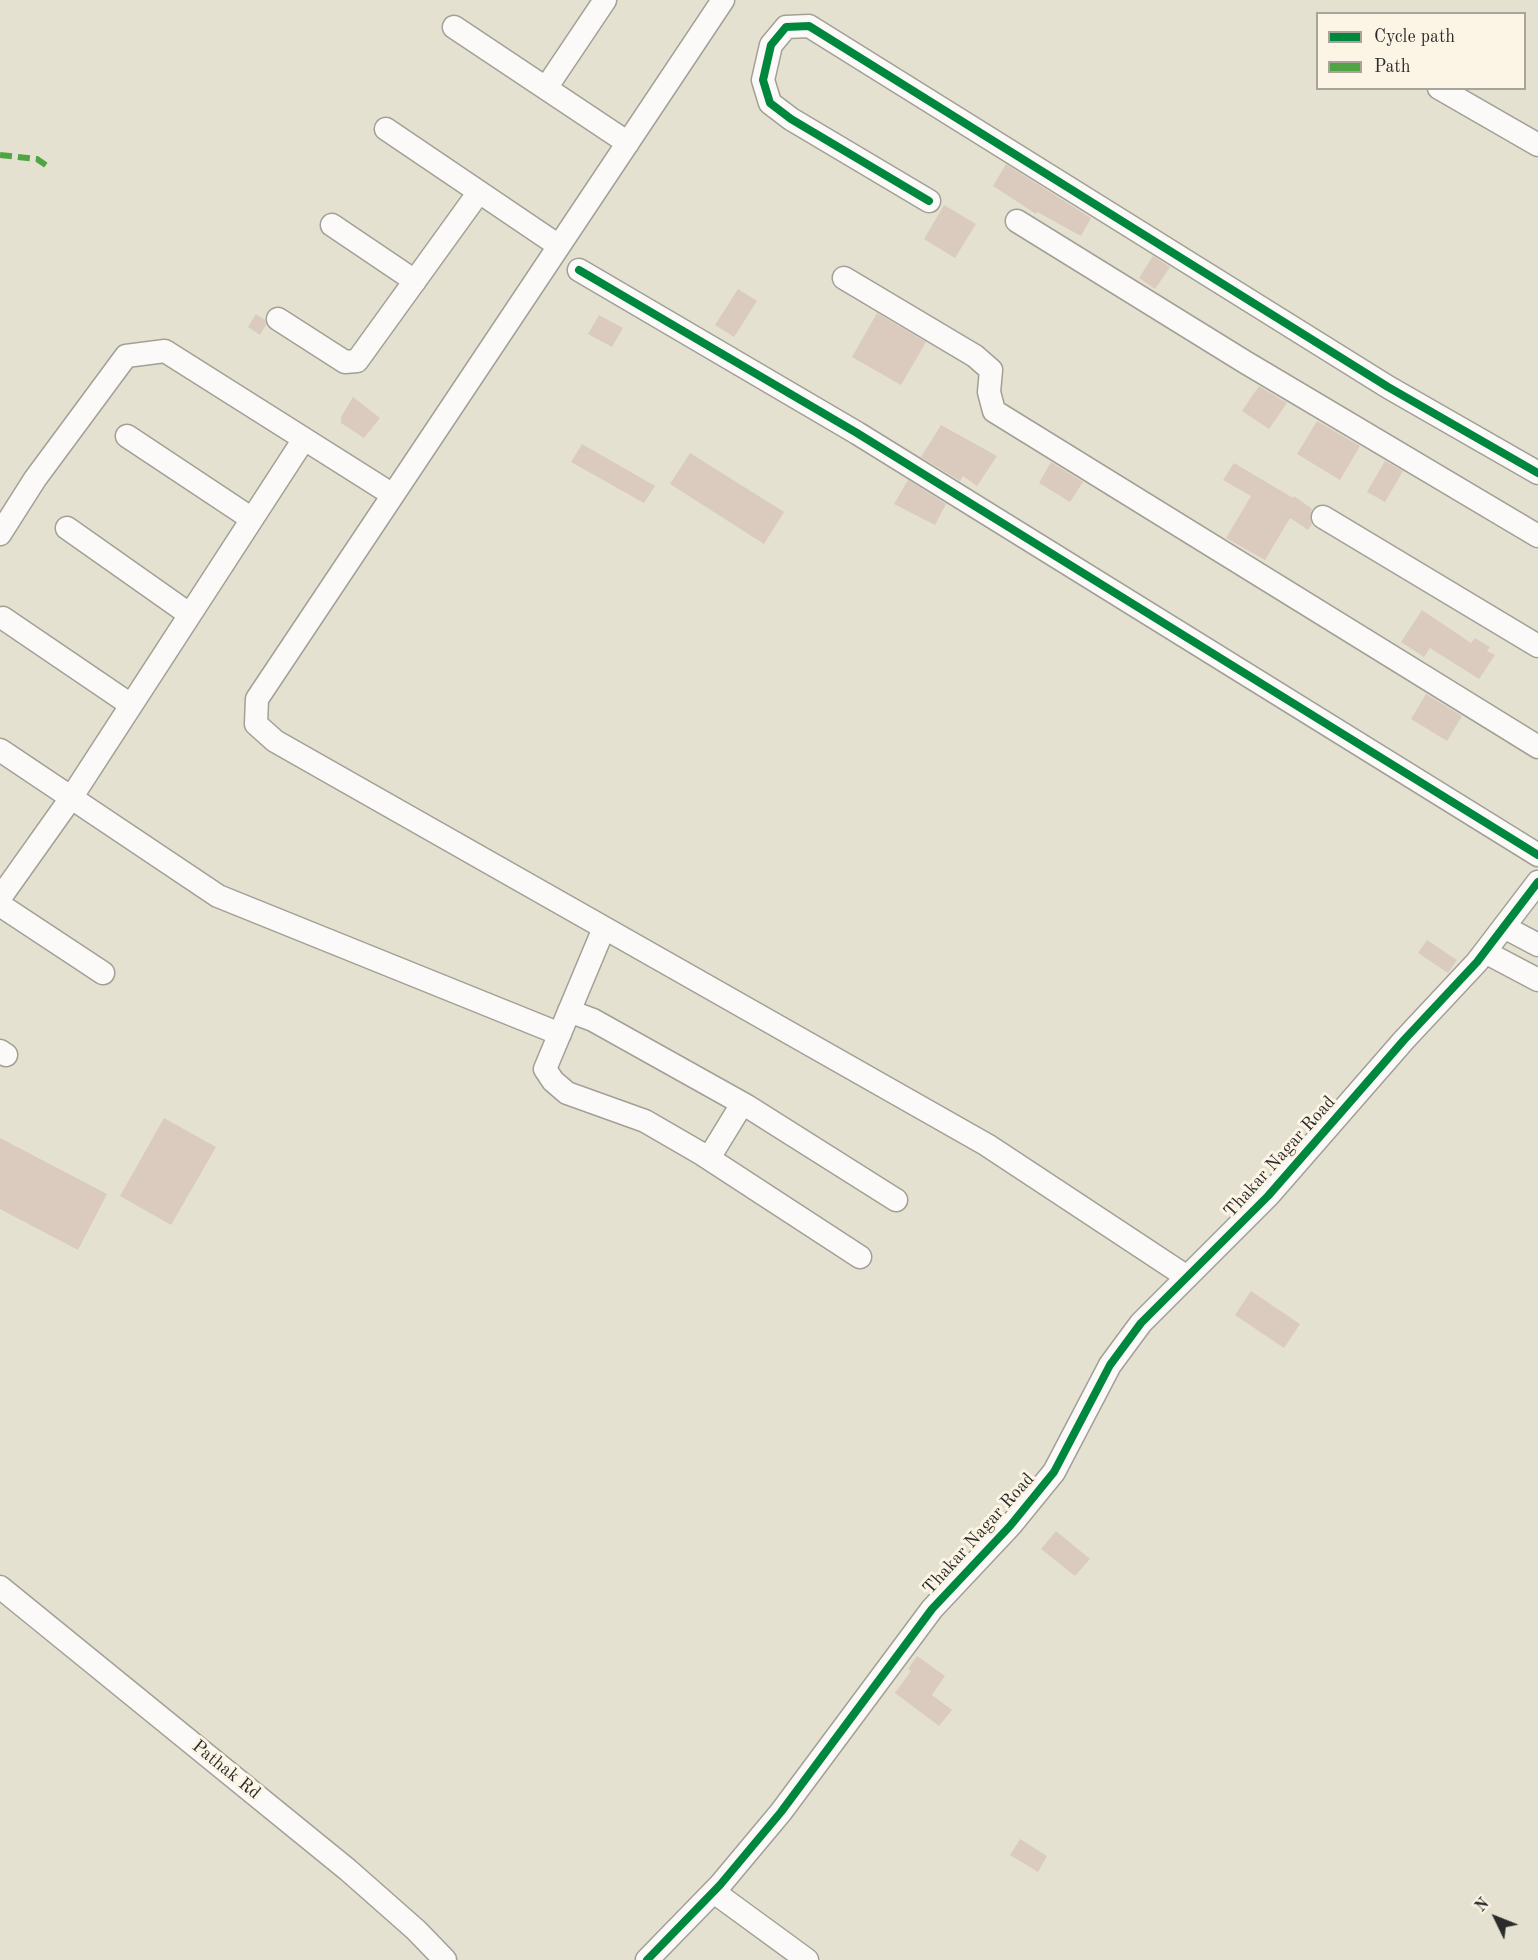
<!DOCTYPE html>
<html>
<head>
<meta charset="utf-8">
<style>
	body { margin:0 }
	#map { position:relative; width:1538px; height:1960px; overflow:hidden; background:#e5e1d0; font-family:"Old Standard TT",serif }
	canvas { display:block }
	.legend { position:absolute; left:1316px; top:12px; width:210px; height:78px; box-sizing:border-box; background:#fcf5e5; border:2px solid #a8a49b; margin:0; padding:8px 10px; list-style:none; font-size:18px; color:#2b2b2b }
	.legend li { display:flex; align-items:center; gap:12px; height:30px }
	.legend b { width:30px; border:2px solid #a8a49b }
	.north { position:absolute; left:1466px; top:1888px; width:60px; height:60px; -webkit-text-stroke:4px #fcf5e5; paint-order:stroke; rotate:313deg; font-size:16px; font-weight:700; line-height:24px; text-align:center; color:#2b2b2b }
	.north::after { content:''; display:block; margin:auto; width:21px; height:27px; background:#2b2b2b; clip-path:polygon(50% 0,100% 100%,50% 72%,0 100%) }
</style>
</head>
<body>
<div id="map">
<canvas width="1538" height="1960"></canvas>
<ul class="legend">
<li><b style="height:8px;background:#00873e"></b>Cycle path</li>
<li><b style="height:8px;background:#51a443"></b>Path</li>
</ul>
<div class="north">N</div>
</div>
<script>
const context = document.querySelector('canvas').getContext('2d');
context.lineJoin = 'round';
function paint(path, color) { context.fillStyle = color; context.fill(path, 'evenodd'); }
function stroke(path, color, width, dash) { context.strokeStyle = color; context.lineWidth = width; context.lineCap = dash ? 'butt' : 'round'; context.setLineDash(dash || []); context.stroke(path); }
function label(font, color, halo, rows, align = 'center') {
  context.font = font + ' "Old Standard TT",serif'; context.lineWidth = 6; context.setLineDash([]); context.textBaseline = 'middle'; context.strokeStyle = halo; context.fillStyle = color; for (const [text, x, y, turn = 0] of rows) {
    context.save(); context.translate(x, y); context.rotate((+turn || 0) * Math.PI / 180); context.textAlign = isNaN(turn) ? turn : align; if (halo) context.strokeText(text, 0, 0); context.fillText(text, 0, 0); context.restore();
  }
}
paint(new Path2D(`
	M1006,164L1091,218L1081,236L1037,212L1036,214L993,186Z
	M944,205L976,224L955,258L924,239Z
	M1153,256L1170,267L1155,289L1139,278Z
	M738,289L757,301L734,337L715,325Z
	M877,313L926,342L901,385L852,357Z
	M256,314L265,320L266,325L260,335L248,327Z
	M599,315L623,328L612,347L588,334Z
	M1259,386L1287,403L1269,429L1242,411Z
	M353,397L380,418L364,438L341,423V417Z
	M1317,421L1360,446L1340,480L1297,454Z
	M941,425L997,456L977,486L963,476L960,481L921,457Z
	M582,444L655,486L644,503L571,462Z
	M690,453L784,512L764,544L670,484Z
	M1385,461L1403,471L1385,502L1367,492Z
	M1051,462L1083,482L1070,502L1039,483Z
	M1234,463L1293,498L1294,496L1312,509L1310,516L1312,524L1308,530L1290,518L1265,560L1226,538L1251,496L1223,480Z
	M908,480L946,504L935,525L894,504Z
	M1422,610L1471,643L1475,638L1490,647L1487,651L1495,655L1479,679L1430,648L1424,657L1401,642Z
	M1426,694L1462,716L1447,741L1411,719Z
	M1427,940L1457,960L1448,973L1418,953Z
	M164,1118L216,1147L171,1225L120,1196Z
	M0,1138L107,1194L78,1250L0,1209Z
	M1251,1291L1300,1324L1284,1348L1235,1315Z
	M1056,1531L1090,1559L1075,1576L1041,1549Z
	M917,1656L945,1676L932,1695L952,1710L939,1726L895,1693L911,1671L908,1669Z
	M1020,1839L1047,1856L1038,1872L1010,1855Z`), '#dacbbe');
const minor = new Path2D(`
	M723,0L257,699L256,724L275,741L987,1145L1187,1277
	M454,27L628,143
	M546,88L605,0
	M1439,88L1538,145
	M386,129L559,246
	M929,201L791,119L770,103L763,80L771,45L786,27L809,26L1388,387L1538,473
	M1017,221L1245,362L1538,536
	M332,225L415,281
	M579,270L857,433L1538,855
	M844,278L975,356L991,370L989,392L994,411L1538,747
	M278,319L345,362L357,361L479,192
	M127,436L252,519
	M1323,517L1538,646
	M67,528L189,614
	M0,534L35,479L126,356L165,351L393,495
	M3,618L131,705
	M0,750L218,896L560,1034
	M0,898L71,798L304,439
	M0,905L103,973
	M1504,927L1538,945
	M604,928L545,1069L553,1081L567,1093L645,1121L702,1154L860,1257
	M1485,952L1538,980
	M569,1011L593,1020L747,1106L896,1200
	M0,1051L6,1055
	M709,1158L742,1104
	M0,1587L348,1870L416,1930L445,1960
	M714,1892L807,1960
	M647,1960L720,1885L781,1812L932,1609L1010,1526L1054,1472L1110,1365L1141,1323L1268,1196L1404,1040L1477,962L1538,882`);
stroke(minor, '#a2a096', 25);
stroke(minor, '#fbfaf8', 22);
stroke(new Path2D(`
	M0,155L37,159L50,168`), '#51a443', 6, [12, 6]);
stroke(new Path2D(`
	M929,201L791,119L770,103L763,80L771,45L786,27L809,26L1388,387L1538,473
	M579,270L857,433L1538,855
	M647,1960L720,1885L781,1812L932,1609L1010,1526L1054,1472L1110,1365L1141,1323L1268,1196L1404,1040L1477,962L1538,882`), '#00873e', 8);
label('18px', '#2b2b2b', '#fcf5e5', [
	["Thakar Nagar Road",1280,1157,-48],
	["Thakar Nagar Road",979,1534,-48],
	["Pathak Rd",226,1770,39]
]);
</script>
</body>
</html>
